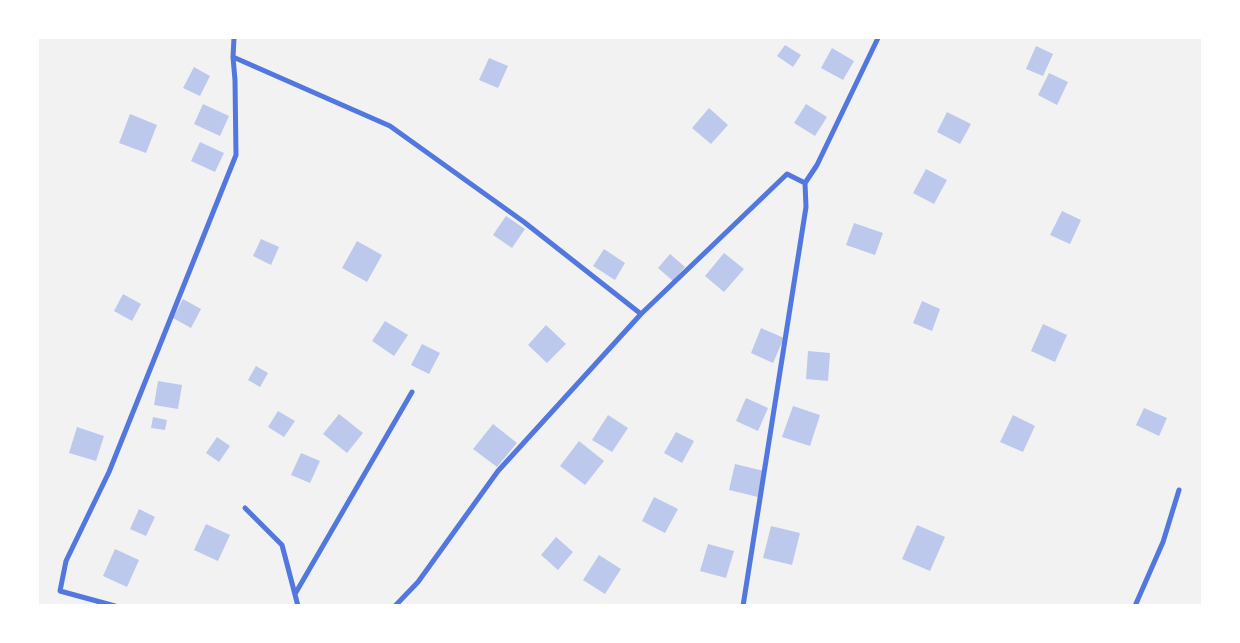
<!DOCTYPE html>
<html>
<head>
<meta charset="utf-8">
<style>
	body { margin:0 }
	#map { position:relative; width:1240px; height:643px; overflow:hidden; background:#f2f2f2; font-family:"Open Sans",sans-serif }
	canvas { display:block }
	.frame { position:absolute; inset:0; border:39px solid #fff; pointer-events:none }
</style>
</head>
<body>
<div id="map">
<canvas width="1240" height="643"></canvas>
<div class="frame"></div>
</div>
<script>
const context = document.querySelector('canvas').getContext('2d');
context.lineJoin = 'round';
function paint(path, color) { context.fillStyle = color; context.fill(path, 'evenodd'); }
function stroke(path, color, width, dash) { context.strokeStyle = color; context.lineWidth = width; context.lineCap = dash ? 'butt' : 'round'; context.setLineDash(dash || []); context.stroke(path); }
paint(new Path2D(`
	M785,45L801,55L793,67L777,56Z
	M1036,46L1053,54L1043,76L1026,69Z
	M832,48L854,61L843,80L821,68Z
	M489,58L508,66L498,88L479,80Z
	M194,67L210,76L200,96L183,88Z
	M1049,73L1068,82L1057,105L1038,95Z
	M203,104L229,116L220,136L194,124Z
	M806,104L827,117L815,136L794,123Z
	M709,108L728,125L711,144L692,128Z
	M947,112L971,124L960,144L937,132Z
	M130,114L157,125L146,153L119,143Z
	M200,142L224,153L215,172L191,161Z
	M926,169L947,180L934,204L913,193Z
	M1062,211L1081,220L1070,244L1050,235Z
	M506,216L525,229L512,248L493,235Z
	M854,223L883,233L875,255L846,245Z
	M261,239L279,247L271,265L253,256Z
	M357,241L382,255L367,282L342,268Z
	M604,249L625,263L615,280L593,266Z
	M724,253L744,269L724,292L705,276Z
	M670,254L685,267L673,281L658,268Z
	M123,294L141,304L132,321L114,311Z
	M183,299L201,309L191,328L173,318Z
	M922,301L940,309L932,331L913,323Z
	M385,321L408,335L394,356L372,341Z
	M1043,324L1067,335L1055,362L1031,351Z
	M546,325L566,344L547,363L528,345Z
	M761,328L784,338L773,363L751,353Z
	M422,344L440,353L429,374L411,365Z
	M808,351L830,353L828,381L806,379Z
	M256,366L268,373L260,387L248,380Z
	M158,381L182,385L178,409L154,405Z
	M746,398L768,408L758,431L736,421Z
	M793,406L820,415L810,446L782,437Z
	M1144,408L1167,418L1159,436L1136,425Z
	M278,411L295,421L284,437L268,427Z
	M339,414L363,433L347,453L323,434Z
	M608,415L628,428L612,452L592,440Z
	M1013,415L1035,426L1023,452L1000,442Z
	M153,417L167,420L165,430L151,428Z
	M493,424L517,443L497,467L473,449Z
	M77,427L104,436L96,461L69,453Z
	M676,432L694,441L682,463L664,453Z
	M217,437L230,446L219,462L206,453Z
	M579,441L604,461L585,485L560,466Z
	M301,453L320,461L310,483L291,475Z
	M735,464L764,471L758,497L729,490Z
	M654,497L678,509L665,533L642,521Z
	M139,509L155,517L146,536L130,529Z
	M206,524L230,535L218,561L194,550Z
	M917,525L945,537L930,571L902,559Z
	M771,526L800,533L792,565L763,558Z
	M556,537L573,552L558,570L541,555Z
	M708,544L734,551L726,578L700,571Z
	M115,549L139,560L127,587L103,576Z
	M599,555L621,569L605,594L583,580Z`), '#bdc9ec');
stroke(new Path2D(`
	M233,57L390,126L524,222L641,314
	M805,183L817,165L878,38
	M245,508L282,545L298,606
	M295,594L412,392
	M115,606L60,591L66,561L109,472L236,155L235,80L233,57L234,38
	M395,606L418,582L498,471L641,314L787,174L805,183L806,207L743,606
	M1135,606L1163,542L1179,490`), '#5277de', 5);
</script>
</body>
</html>
